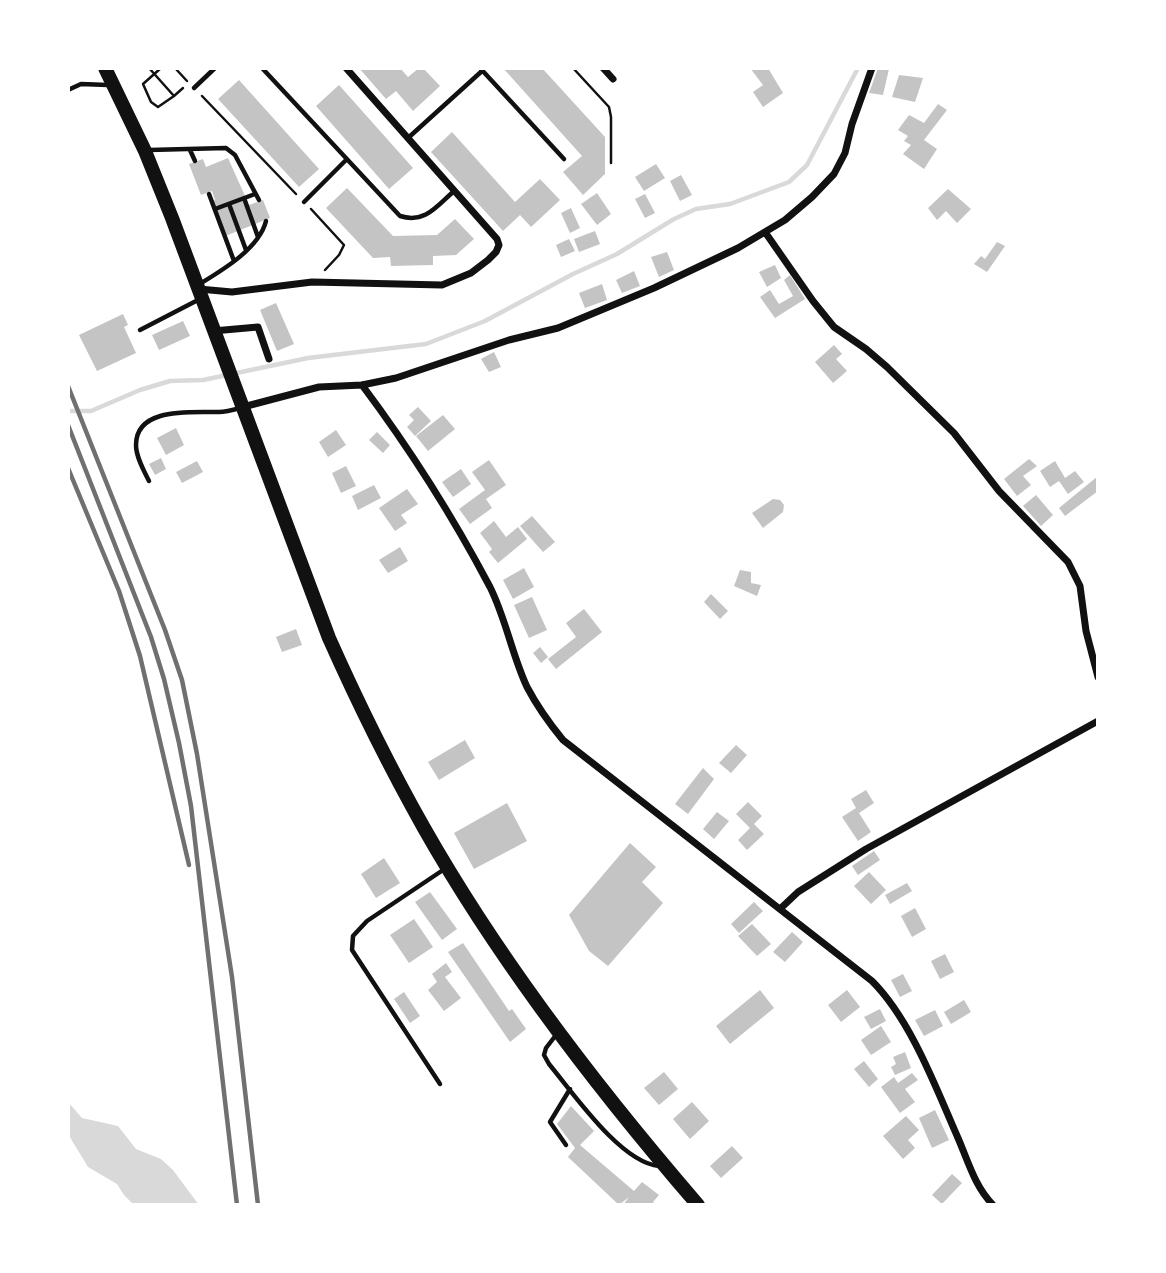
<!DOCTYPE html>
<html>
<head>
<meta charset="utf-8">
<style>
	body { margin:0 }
	#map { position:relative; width:1166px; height:1273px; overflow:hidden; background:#fff; font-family:"Libre Baskerville",serif }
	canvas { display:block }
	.frame { position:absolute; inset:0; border:70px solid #fff; pointer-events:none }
</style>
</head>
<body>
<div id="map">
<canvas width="1166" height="1273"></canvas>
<div class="frame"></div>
</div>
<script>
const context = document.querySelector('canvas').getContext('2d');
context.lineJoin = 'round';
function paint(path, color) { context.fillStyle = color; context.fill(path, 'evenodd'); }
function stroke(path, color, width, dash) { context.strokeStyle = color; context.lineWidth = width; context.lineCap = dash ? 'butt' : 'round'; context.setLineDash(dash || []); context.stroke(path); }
paint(new Path2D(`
	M68,1102L82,1118L118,1126L136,1149L161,1159L173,1170L199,1205H134L124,1195L117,1184L88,1167L68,1134Z`), '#d9d9d9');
stroke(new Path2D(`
	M68,411H91L140,390L170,381L203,380L308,358L426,344L485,321L573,274L617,254L674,219L696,209L730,204L789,182L807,165L858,68`), '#d9d9d9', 4.5);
paint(new Path2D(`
	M359,68H400L408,77L419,68H423L440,86L413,111L396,91L386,99Z
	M503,68H542L605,137V174L583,195L563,172L582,156Z
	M750,68H768L783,93L763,107L753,92L763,85Z
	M878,68L889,69L883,95L869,93Z
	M899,75L923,78L915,102L892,97Z
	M239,80L319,169L299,187L218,99Z
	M339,85L413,168L389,189L316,106Z
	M938,104L947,110L924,140L937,149L924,169L903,154L911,145L904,141L908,136L898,130L909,115L924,123Z
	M452,132L515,202L540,179L560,200L531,227L520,215L503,231L431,152Z
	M228,158L249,205L263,200L270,218L223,237L210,202L215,200L212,191L201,195L189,164L203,159L206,167Z
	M656,164L665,178L644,191L635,177Z
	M681,175L692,195L680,201L670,181Z
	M347,188L393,236L437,235L455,219L474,239L456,255L433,256V265L391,266L390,257L373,258L326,208Z
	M948,189L971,209L957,223L946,211L937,220L928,208Z
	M597,193L611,214L597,225L581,204Z
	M645,194L655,213L645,218L635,199Z
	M571,208L580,228L570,233L561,213Z
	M595,231L600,244L579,252L574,239Z
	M569,239L575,251L561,257L556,245Z
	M997,242L1005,246L987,272L974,264L981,256L985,259Z
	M667,252L674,270L659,277L651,257Z
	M775,265L781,278L767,287L759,272Z
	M634,271L640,286L622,293L616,280Z
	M790,275L805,299L775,318L760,297L770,290L779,304L793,296L784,280Z
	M602,284L607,300L585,308L579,293Z
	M276,303L294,344L277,351L260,310Z
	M123,314L128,325L124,327L136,353L97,371L79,335Z
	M183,321L190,336L159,350L152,335Z
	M834,345L842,354L836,359L847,371L833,383L815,362Z
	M494,352L501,367L489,372L481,359Z
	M418,407L431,421L415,436L407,427L414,420L409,415Z
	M443,415L455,429L428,451L416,436Z
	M176,428L184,445L166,455L157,438Z
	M336,430L346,445L328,457L319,442Z
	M377,432L390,445L383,453L369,440Z
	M161,458L166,469L155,475L149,464Z
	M1029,459L1037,466L1023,476L1031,485L1017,496L1004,479Z
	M489,460L506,485L486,499L492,508L470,524L459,509L485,490L472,472Z
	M197,461L203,472L182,483L176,472Z
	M1055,461L1065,478L1075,471L1084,482L1068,494L1059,481L1050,487L1040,471Z
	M346,466L356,486L341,493L332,473Z
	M461,469L471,484L453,497L442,482Z
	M1098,476V491L1065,516L1059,508Z
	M374,485L381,498L358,510L352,496Z
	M407,489L418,504L401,515L407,523L395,531L379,508Z
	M1036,495L1053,515L1041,526L1023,506Z
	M773,499L780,500L784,505L783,512L763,528L752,513Z
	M532,516L555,542L543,552L520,526Z
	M494,521L506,537L518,527L527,539L498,563L489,552L492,549L480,533Z
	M400,547L408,561L388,573L379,560Z
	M524,568L534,587L513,599L503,580Z
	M740,570L751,572V583L761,585L757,596L734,586Z
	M711,594L728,611L720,619L704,602Z
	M532,597L547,630L529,638L514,605Z
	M584,609L602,632L556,669L548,659L576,637L566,623Z
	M296,629L302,645L282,652L276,637Z
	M540,647L548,657L541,663L533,653Z
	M465,740L475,758L439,780L428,762Z
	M736,745L747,755L731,773L719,763Z
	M703,768L714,779L688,814L675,804Z
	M866,790L874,803L859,813L871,832L858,841L842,817L856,808L851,799Z
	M748,802L762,816L754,824L764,834L747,850L738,840L750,828L736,814Z
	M507,803L527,841L474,869L454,833Z
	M717,812L729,821L714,839L703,829Z
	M630,843L656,867L642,882L663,903L608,966L589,951L569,915Z
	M874,851L880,860L858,875L852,866Z
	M384,858L400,883L376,898L361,874Z
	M869,872L886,890L871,904L854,886Z
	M907,883L912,891L890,904L885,895Z
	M430,892L457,929L442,940L415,902Z
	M754,902L763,911L739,933L731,924Z
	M915,908L926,929L912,937L901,916Z
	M414,919L433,947L409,963L390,935Z
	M752,924L771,944L757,956L738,936Z
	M792,932L803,942L785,962L773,952Z
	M463,943L509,1011L512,1009L526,1029L510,1042L448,952Z
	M945,954L954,972L940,979L931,961Z
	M446,963L452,972L445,977L461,998L444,1011L428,990L437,982L432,974Z
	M903,974L912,991L900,997L891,980Z
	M760,990L774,1008L730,1044L716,1026Z
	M847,990L860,1007L841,1022L828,1005Z
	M404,992L420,1016L410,1023L394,999Z
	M964,1000L971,1012L951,1024L944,1012Z
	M880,1009L886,1021L871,1029L864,1017Z
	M935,1010L943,1026L924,1036L915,1020Z
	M881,1026L891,1042L871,1055L861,1040Z
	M905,1052L911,1068L895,1075L891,1067L896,1064L893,1057Z
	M864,1061L878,1079L869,1087L854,1069Z
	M664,1072L678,1089L659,1105L644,1088Z
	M912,1073L918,1080L905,1089L915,1102L900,1113L881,1087L894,1077L898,1083Z
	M692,1102L709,1121L690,1139L673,1119Z
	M571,1106L594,1131L580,1145L634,1191L642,1182L659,1195L653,1202L656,1205H623L629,1197L619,1205L568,1157L575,1148L557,1124Z
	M935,1110L949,1140L932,1148L919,1118Z
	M906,1116L919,1130L908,1140L915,1148L903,1159L883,1136Z
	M732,1146L743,1158L721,1178L710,1166Z
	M952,1174L962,1183L942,1204L932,1195Z`), '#c4c4c4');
stroke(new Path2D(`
	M149,68L174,96L183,88
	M161,68L143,84L151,102L158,107L174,96
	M175,68L187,81
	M573,68L609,107L611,117V163
	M202,96L296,194
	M311,209L344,245L339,255L325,270`), '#111', 2.5);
stroke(new Path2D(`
	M262,68L400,216C425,224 437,206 454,191
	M480,68L564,159
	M194,88L215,68
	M68,90L81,84L108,85
	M408,138L482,71
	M149,150L226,148L235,155L259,200
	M190,150L195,161
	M209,194L234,261
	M244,198L258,237
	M304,202L347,159
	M229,204L246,250
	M215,209L255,194
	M198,285C221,271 259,249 266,221
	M140,330L198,300
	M149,481C144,471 136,457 136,445C136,406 193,413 219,412C226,412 233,410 240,408
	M556,1035L546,1048L544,1055L549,1064C573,1093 621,1163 659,1166
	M440,1084L352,950L353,936L367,921L446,868
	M566,1145L550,1122L570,1089`), '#111', 4.5);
stroke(new Path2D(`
	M603,68L613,79
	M765,232L813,301L834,327L866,349L887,367L954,433L999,491L1068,562L1080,586L1086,631L1098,677
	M199,289L232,292L312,282L442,285L471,273L488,260L496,252L499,245L497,239L346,68
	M213,331L258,327L269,359
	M362,385C410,449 453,517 490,587C506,619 512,655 527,687C537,706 549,723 563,740L872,981C911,1020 936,1088 958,1138C968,1161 975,1187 993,1205
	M243,407L319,387L362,385L396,378L509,340L558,328L654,288L738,248L785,220L812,197L834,174L845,153L852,124L872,68
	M780,909L798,892L866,849L1098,721`), '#111', 7);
stroke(new Path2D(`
	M105,68L145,151L172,218L329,638C358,703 389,766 424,828C500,962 597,1088 698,1205`), '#111', 14);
stroke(new Path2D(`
	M68,386L165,630L182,680L197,754L232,977L258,1205
	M68,425L151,637L164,679L179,743L191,806L237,1205
	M68,468L119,591L140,656L189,865`), '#707070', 4.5);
</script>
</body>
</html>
